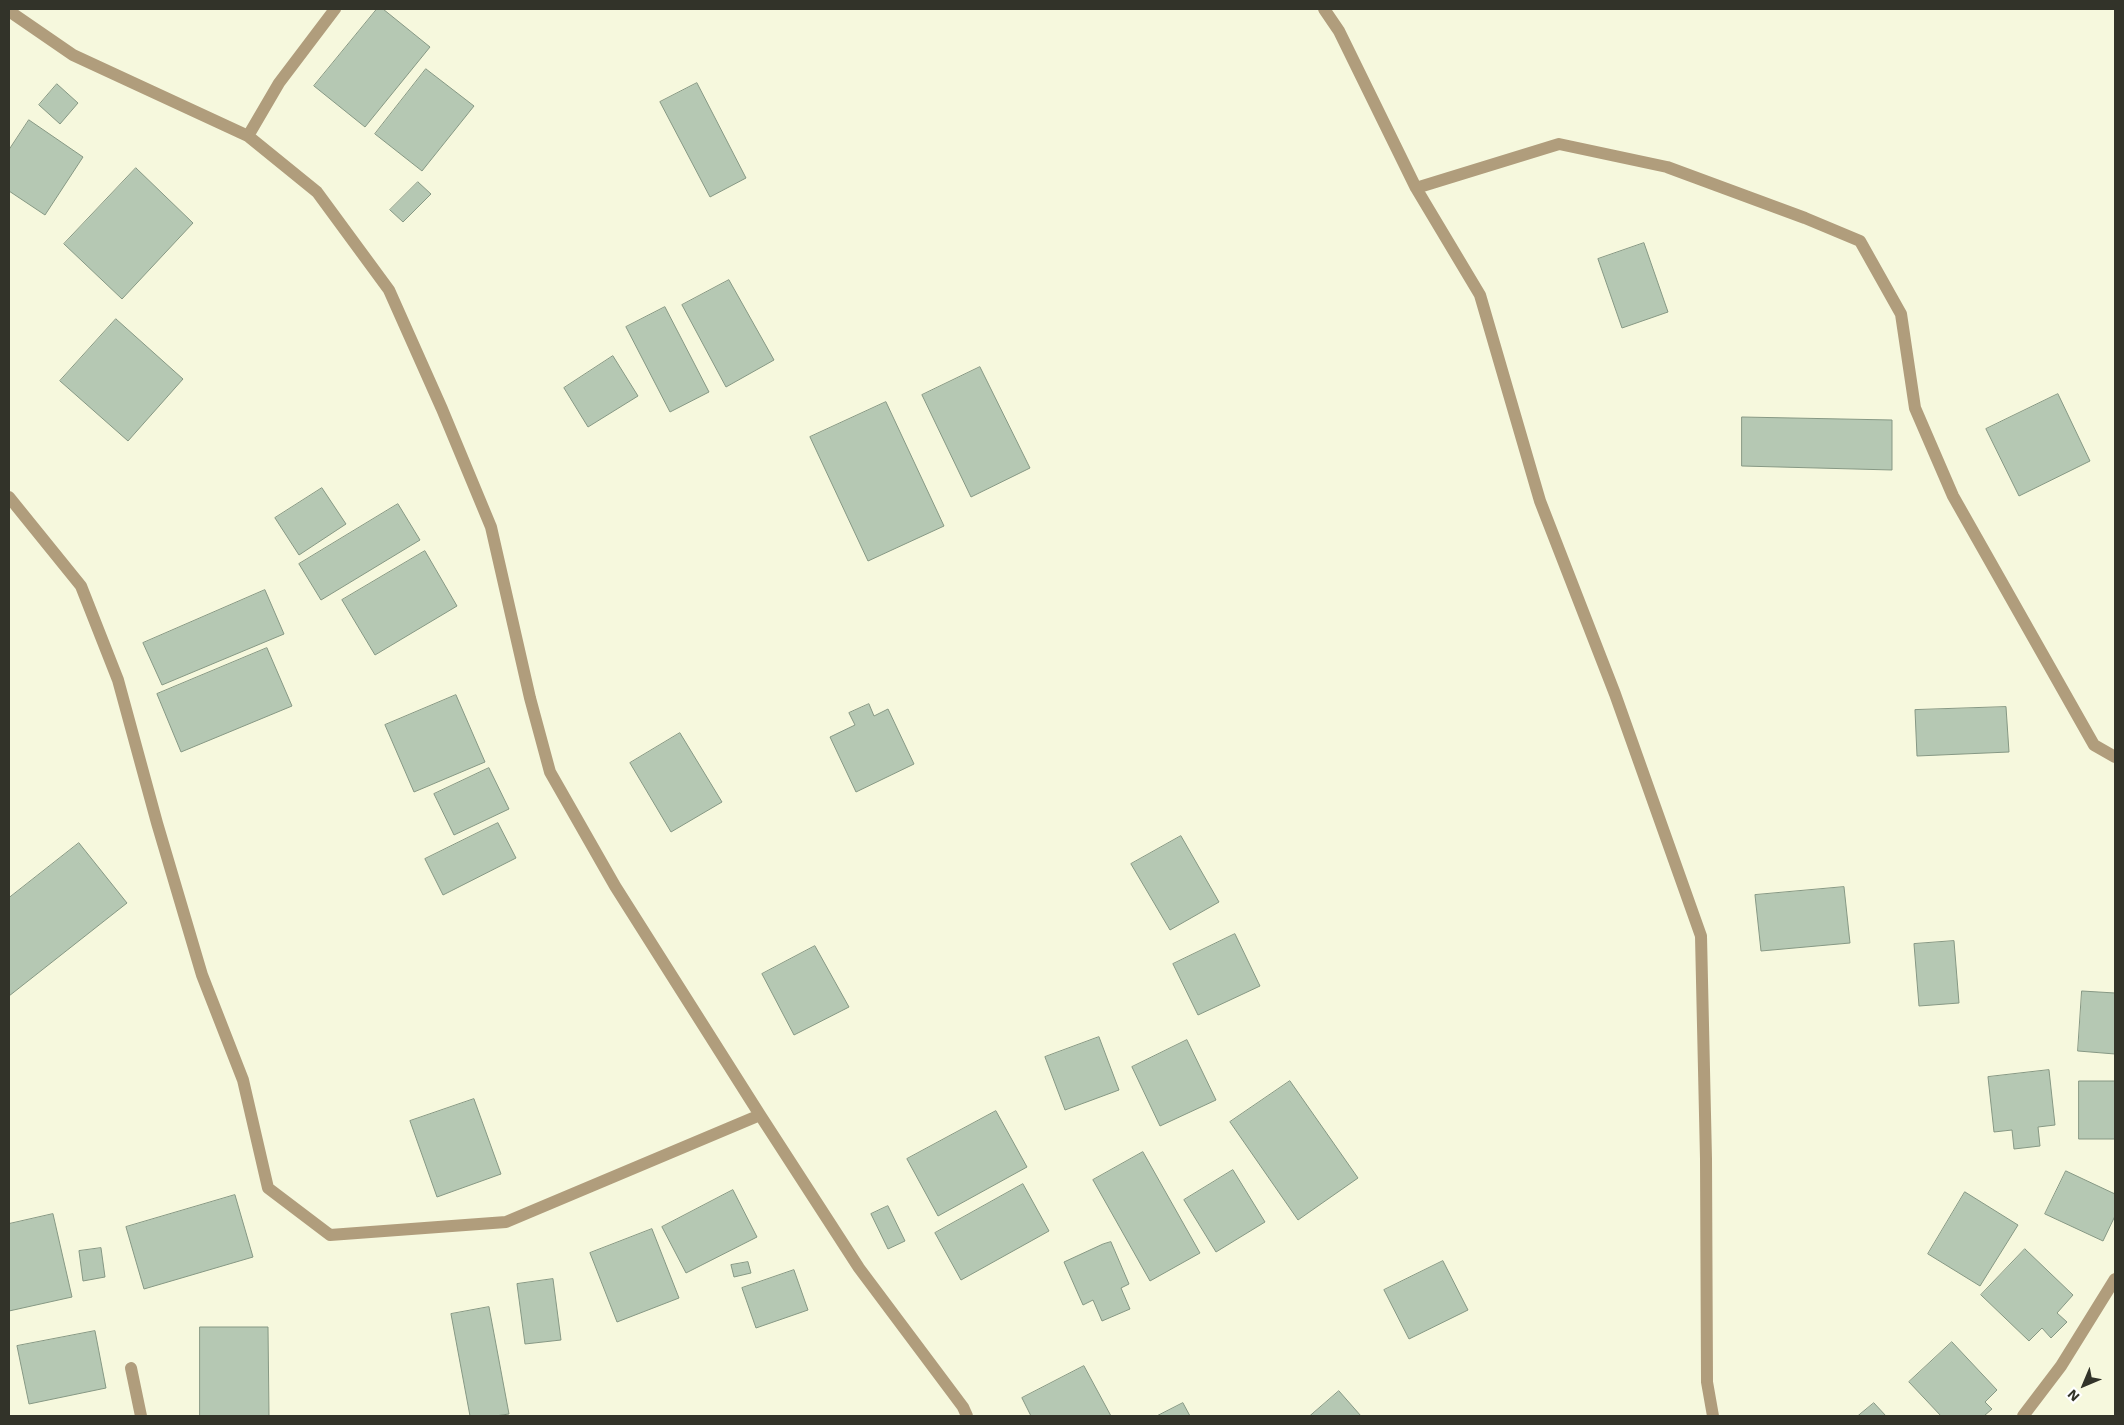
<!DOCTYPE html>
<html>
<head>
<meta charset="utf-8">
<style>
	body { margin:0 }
	#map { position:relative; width:2124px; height:1425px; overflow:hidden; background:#f6f8dd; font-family:"Work Sans",sans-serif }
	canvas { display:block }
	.frame { position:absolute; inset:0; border:10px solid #323329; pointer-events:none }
	.north { position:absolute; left:2059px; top:1360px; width:50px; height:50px; -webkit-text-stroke:4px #fff; paint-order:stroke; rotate:225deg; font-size:14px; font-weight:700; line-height:20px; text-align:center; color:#323329 }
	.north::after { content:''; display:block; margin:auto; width:18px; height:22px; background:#323329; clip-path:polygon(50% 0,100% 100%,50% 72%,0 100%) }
</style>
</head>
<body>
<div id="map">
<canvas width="2124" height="1425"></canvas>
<div class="frame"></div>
<div class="north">N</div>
</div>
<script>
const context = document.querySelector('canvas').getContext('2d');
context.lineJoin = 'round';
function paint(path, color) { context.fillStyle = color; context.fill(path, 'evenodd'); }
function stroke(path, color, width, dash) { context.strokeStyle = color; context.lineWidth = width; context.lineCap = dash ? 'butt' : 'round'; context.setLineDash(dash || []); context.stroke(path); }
const building = new Path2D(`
	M377,9H383L430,47L365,127L314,86Z
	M426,69L474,106L422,171L375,134Z
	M697,83L746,178L710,197L660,102Z
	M57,84L78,103L60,124L39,105Z
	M29,120L83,157L45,215L9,191V150Z
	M136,168L193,223L122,299L64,244Z
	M418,182L431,194L403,222L390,210Z
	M1644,243L1668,312L1622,328L1598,259Z
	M729,280L774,360L726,387L682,305Z
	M665,307L709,392L670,412L626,327Z
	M116,319L183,379L128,441L60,381Z
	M613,356L638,396L588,427L564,388Z
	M980,367L1030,468L971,497L922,395Z
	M2058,394L2090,461L2019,496L1986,429Z
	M886,402L944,526L868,561L810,437Z
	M1742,417L1892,420V470L1742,466Z
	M322,488L346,524L299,555L275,518Z
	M398,504L420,540L321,600L299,564Z
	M425,551L457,606L375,655L342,600Z
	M265,590L284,634L162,685L143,643Z
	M267,648L292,706L181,752L157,694Z
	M456,695L485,762L414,792L385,725Z
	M869,704L874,716L888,709L914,764L856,792L830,737L855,725L849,713Z
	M2006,707L2009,752L1917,756L1915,710Z
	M680,733L722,802L671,832L630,763Z
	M489,768L509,809L454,835L434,794Z
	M498,823L516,858L443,895L425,859Z
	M1181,836L1219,902L1170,930L1131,864Z
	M79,843L127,903L9,996V898Z
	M1844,887L1850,943L1761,951L1755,895Z
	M1235,934L1260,986L1198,1015L1173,964Z
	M1954,941L1959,1003L1919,1006L1914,944Z
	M815,946L849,1007L794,1035L762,974Z
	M2082,991L2115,993V1054L2078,1051Z
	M1099,1037L1119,1090L1065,1110L1045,1057Z
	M1187,1040L1216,1100L1160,1126L1132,1067Z
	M2049,1070L2055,1125L2038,1127L2040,1146L2014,1149L2012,1130L1994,1132L1988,1077Z
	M1290,1081L1358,1178L1298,1220L1230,1122Z
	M2079,1081H2115V1139H2079Z
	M474,1099L501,1174L437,1197L410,1121Z
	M996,1111L1027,1167L938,1216L907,1159Z
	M1143,1152L1200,1253L1150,1281L1093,1180Z
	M1233,1170L1265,1222L1216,1252L1184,1200Z
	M2066,1171L2115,1194V1216L2103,1241L2045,1214Z
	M1023,1184L1049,1231L961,1280L935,1233Z
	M733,1190L757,1237L686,1273L662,1227Z
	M1965,1192L2018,1225L1980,1286L1928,1254Z
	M235,1195L253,1257L144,1289L126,1227Z
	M888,1206L905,1241L888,1249L871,1214Z
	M53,1214L72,1297L9,1311V1224Z
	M652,1229L679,1298L617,1322L590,1253Z
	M1111,1242L1129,1284L1121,1288L1130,1309L1102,1321L1093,1300L1083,1305L1064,1262L1103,1244Z
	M101,1248L105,1277L83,1281L79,1251Z
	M2025,1249L2073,1295L2057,1313L2067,1322L2051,1338L2042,1328L2029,1341L1981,1295Z
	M1443,1261L1468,1310L1409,1339L1384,1290Z
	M748,1262L751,1273L734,1277L731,1265Z
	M794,1270L808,1310L756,1328L742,1288Z
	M553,1279L561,1340L525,1344L517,1284Z
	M489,1307L509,1414L495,1416H470L451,1314Z
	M200,1327H268L269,1416H200Z
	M95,1331L106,1388L29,1404L17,1346Z
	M1952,1342L1997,1390L1985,1402L1992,1409L1984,1416H1941L1909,1382Z
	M1084,1366L1111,1416H1031L1022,1398Z
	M1339,1391L1361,1416H1310Z
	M1183,1403L1190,1416H1157Z
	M1874,1403L1886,1416H1858Z`);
paint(building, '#b5c8b3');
stroke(building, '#869884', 1);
stroke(new Path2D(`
	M1324,9L1339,31L1416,188L1480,295L1540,501L1615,694L1701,936L1706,1159L1707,1382L1713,1416
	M9,11L73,55L248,136L317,192L389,290L442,409L491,527L530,698L550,772L615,886L760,1115L859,1268L963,1407L967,1416
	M248,136L279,83L335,9
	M1416,188L1559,144L1667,167L1805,218L1860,241L1901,314L1915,408L1953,496L2094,745L2115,757
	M9,497L81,586L118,680L157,823L202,975L243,1080L268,1188L330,1235L506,1222L760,1115
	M131,1368L141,1416
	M2023,1416L2061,1366L2115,1279`), '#b09d7c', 12);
</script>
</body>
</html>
